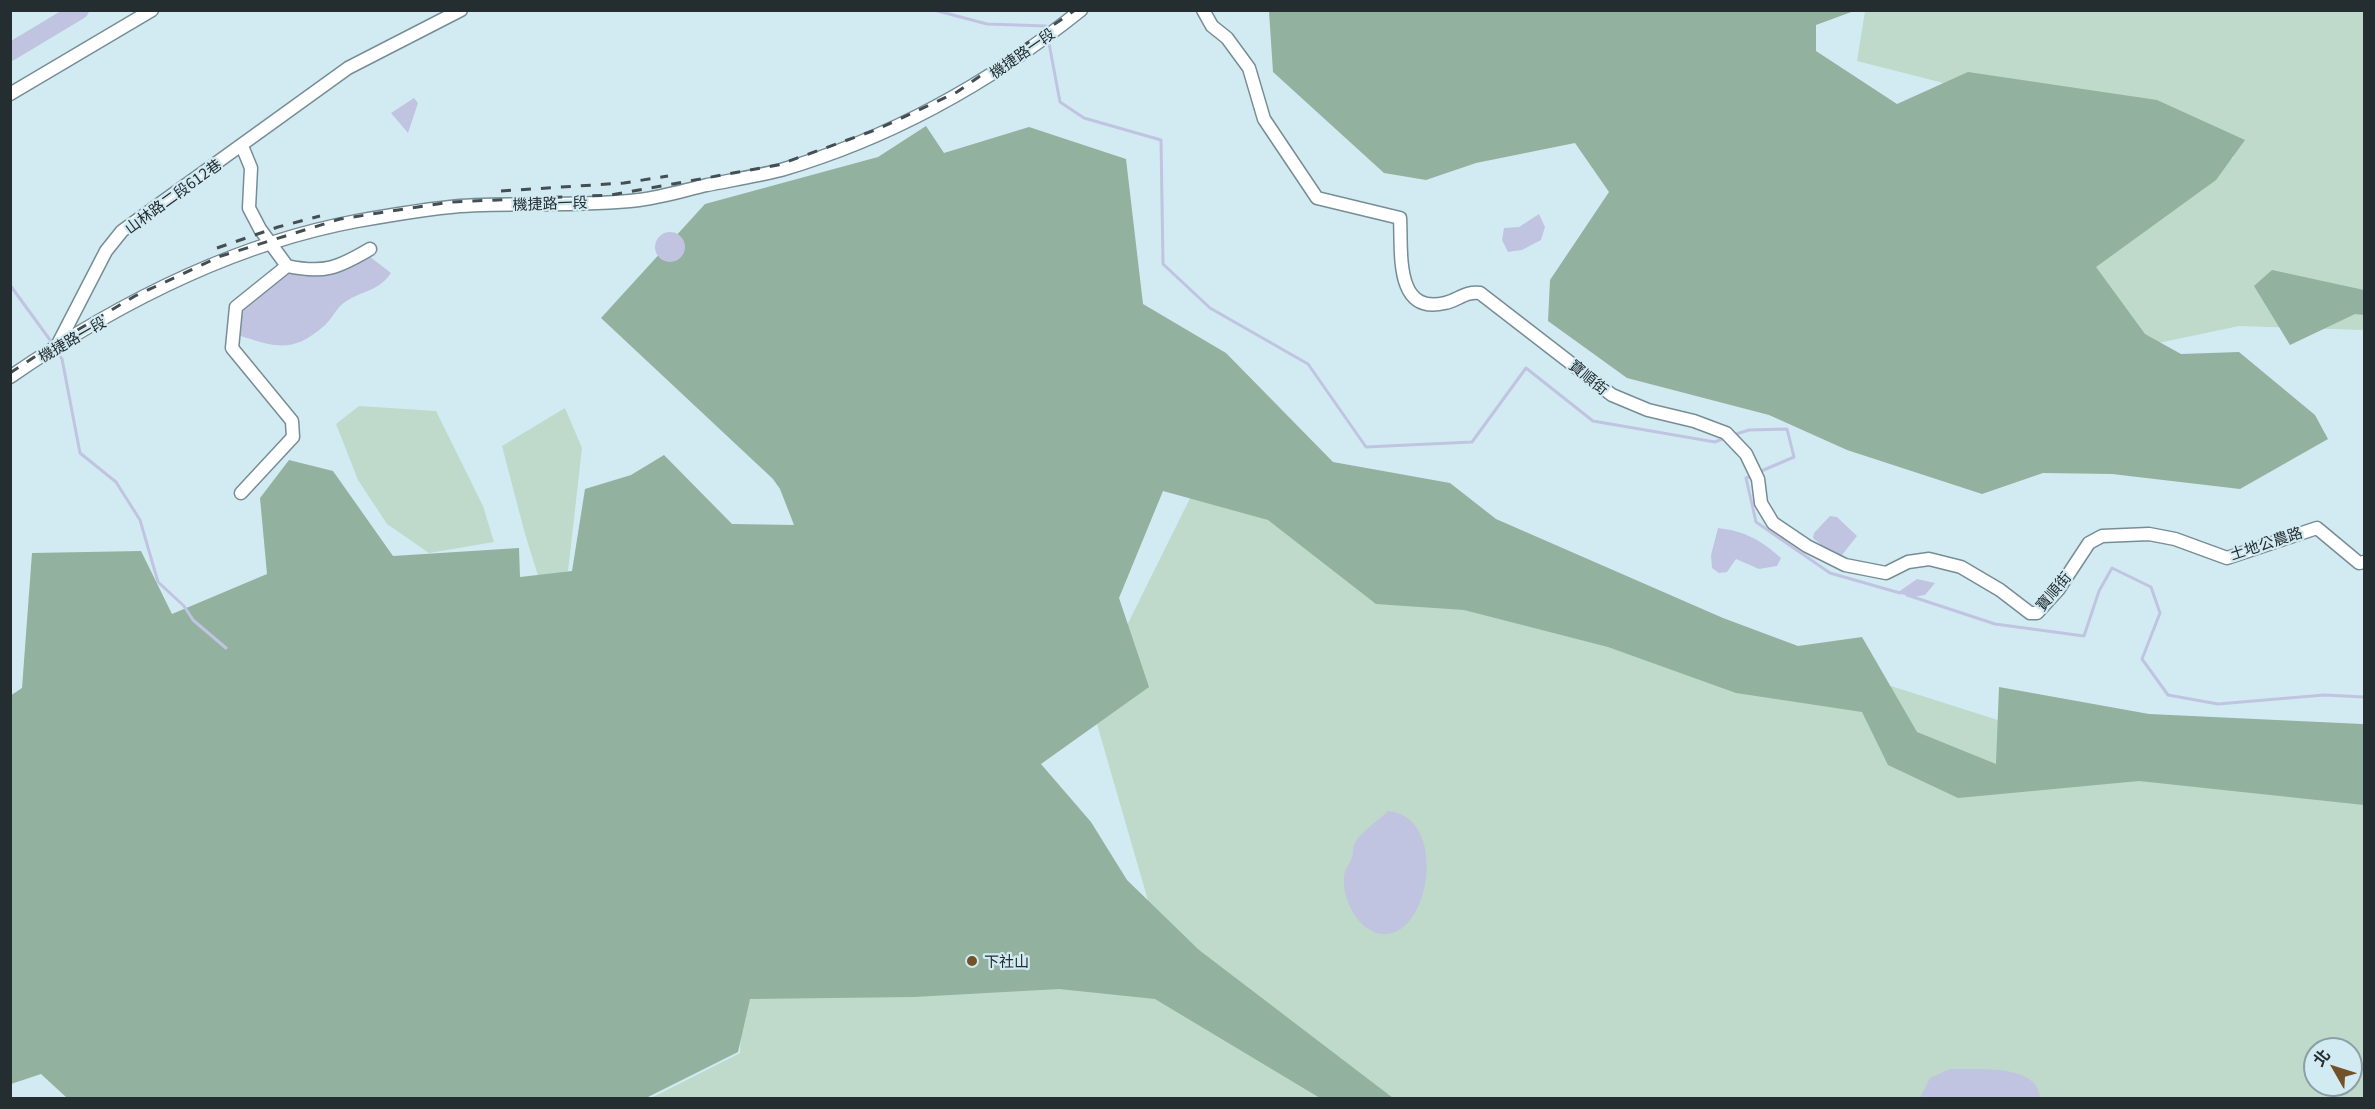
<!DOCTYPE html>
<html>
<head>
<meta charset="utf-8">
<style>
	body { margin:0 }
	#map { position:relative; width:2375px; height:1109px; overflow:hidden; background:#d2ebf3; font-family:Georgia,"Noto Sans TC",serif }
	canvas { display:block }
	.frame { position:absolute; inset:0; border:12px solid #242d30; pointer-events:none }
	.north { position:absolute; left:2303px; top:1037px; width:60px; height:60px; box-sizing:border-box; background:#d2ebf3; border:2px solid #8c9fa5; border-radius:50%; rotate:309deg; font-size:16px; font-weight:700; line-height:24px; text-align:center; color:#242d30 }
	.north::after { content:''; display:block; margin:auto; width:21px; height:27px; background:#735229; clip-path:polygon(50% 0,100% 100%,50% 72%,0 100%) }
</style>
</head>
<body>
<div id="map">
<canvas width="2375" height="1109"></canvas>
<div class="frame"></div>
<div class="north">北</div>
</div>
<script>
const context = document.querySelector('canvas').getContext('2d');
context.lineJoin = 'round';
function paint(path, color) { context.fillStyle = color; context.fill(path, 'evenodd'); }
function stroke(path, color, width, dash) { context.strokeStyle = color; context.lineWidth = width; context.lineCap = dash ? 'butt' : 'round'; context.setLineDash(dash || []); context.stroke(path); }
function label(font, color, halo, rows, align = 'center') {
  context.font = font + ' Georgia,"Noto Sans TC",serif'; context.lineWidth = 4.5; context.setLineDash([]); context.textBaseline = 'middle'; context.strokeStyle = halo; context.fillStyle = color; for (const [text, x, y, turn = 0] of rows) {
    context.save(); context.translate(x, y); context.rotate((+turn || 0) * Math.PI / 180); context.textAlign = isNaN(turn) ? turn : align; if (halo) context.strokeText(text, 0, 0); context.fillText(text, 0, 0); context.restore();
  }
}
paint(new Path2D(`
	M1865,11H2364V330L2239,326L2130,349L2076,275L2234,157L1857,61Z
	M359,406L436,411L483,506L494,542L429,553L387,524L358,480L336,424Z
	M565,408L582,448L568,571L540,582L525,534L502,446Z
	M1205,468L2130,762H2364V1098H1378L1160,942L1090,700ZM2315,1049H2351V1085H2315Z
	M1161,965L1356,1098H651L740,1053L744,974Z`), '#bfd9ca');
paint(new Path2D(`
	M1269,11H1854L1816,25V51L1897,104L1968,72L2157,100L2245,140L2216,180L2096,267L2145,334L2181,354L2239,352L2315,415L2328,439L2240,489L2112,474L2043,473L1982,494L1847,450L1769,415L1627,378L1548,321L1550,280L1609,192L1575,143L1476,163L1426,180L1384,173L1273,72Z
	M926,126L944,153L1029,127L1126,159L1143,304L1226,353L1333,462L1450,483L1496,519L1723,618L1798,646L1862,637L1917,732L1996,764L1999,687L2149,714L2362,724L2364,725V805L2139,781L1958,798L1888,765L1862,712L1736,693L1608,647L1464,610L1376,604L1268,520L1163,491L1119,598L1149,687L1041,764L1091,822L1127,880L1199,950L1393,1098H1320L1155,999L1059,989L914,997L750,999L738,1052L646,1098H67L41,1074L11,1084L10,696L22,688L32,553L141,551L172,614L267,574L260,498L289,460L333,471L393,556L519,548L520,577L572,571L585,489L631,475L664,455L732,524L794,525L780,489L773,479L601,318L705,204L878,157Z
	M2272,270L2364,290V315L2355,314L2290,345L2254,286Z`), '#93b19f');
paint(new Path2D(`
	M414,98L418,103L408,133L391,113Z
	M1539,214L1545,227L1541,240L1522,250L1508,252L1502,240L1504,228L1519,227Z
	M655 247a15 15 0 1 1 30 0a15 15 0 1 1-30 0Z
	M369,256L391,273C378,292 363,290 345,302C336,308 332,319 324,326C292,354 275,347 238,335L244,308L288,273C327,279 336,275 369,256Z
	M1830,516L1837,517L1857,536L1842,555H1834L1813,538L1814,533Z
	M1718,528C1745,531 1761,540 1781,558L1777,566L1759,569L1736,559L1727,572L1719,573L1712,568L1711,555Z
	M1917,579L1935,583L1925,595L1913,597L1897,593Z
	M1388,811C1447,816 1432,930 1387,934C1360,936 1342,900 1344,878C1344,870 1350,864 1352,857C1354,852 1352,847 1355,843C1362,831 1378,821 1388,811Z
	M1950,1069C1976,1070 2038,1063 2040,1098H1920L1930,1078Z`), '#c0c4e1');
stroke(new Path2D(`
	M934,10L987,24L1046,26L1047,32
	M1048,38L1060,102L1084,118L1161,140L1163,264L1210,308L1308,364L1366,447L1472,442L1526,368L1593,421L1715,442L1727,437
	M10,285L53,344
	M56,349L62,359L80,453L116,482L140,520L158,582L184,606L193,620L226,648
	M1733,435L1749,430L1787,429L1794,457L1759,472
	M1753,475L1746,478L1756,522L1830,573L1900,593
	M1907,595L1995,624L2084,636L2099,591L2112,568L2151,587L2160,613L2142,659L2168,695L2218,704L2324,695L2364,697`), '#c0c4e1', 3);
stroke(new Path2D(`
	M10,52L80,10`), '#c0c4e1', 18);
const minor = new Path2D(`
	M1203,10L1212,26L1227,38L1249,68L1264,119L1317,198L1400,218C1402,252 1394,315 1445,303C1458,300 1466,291 1480,293L1612,395L1648,410L1694,421L1726,433L1746,454L1758,479L1761,503L1773,523L1807,546L1845,565L1886,573L1908,562L1929,559L1961,567L2000,590L2030,613H2037L2058,590L2089,543L2102,536L2149,534L2175,539L2227,558L2317,528L2359,563L2364,562
	M10,94L152,10
	M242,146L251,168L249,208L260,229L287,266
	M287,266C324,274 338,268 370,249
	M58,344L106,251L122,231L348,68L461,10
	M10,377C113,306 233,244 357,221C391,215 426,209 460,206C519,202 580,207 639,200C662,197 685,190 707,185C732,180 757,176 781,170C891,138 991,82 1081,10
	M241,493L293,437L292,421L232,348L236,307L287,266`);
stroke(minor, '#778d95', 15);
stroke(minor, '#fff', 12);
stroke(new Path2D(`
	M501,191L624,183L668,176
	M217,248L278,227L320,216
	M10,373L59,341L135,296L221,256L340,219L450,202L611,195L778,165L878,129L957,92L1075,10`), '#434f53', 3, [10, 10]);
for (const [x, y, r, color] of [
	[972,961,6,"#735229"]
]) { const dot = new Path2D(); dot.arc(x, y, r, 0, 2 * Math.PI); context.fillStyle = color; context.fill(dot); stroke(dot, '#d2ebf3', 2); }
label('15px', '#242d30', '#d2ebf3', [
	["機捷路一段",1022,53,-35],
	["山林路二段612巷",173,196,-36],
	["機捷路一段",550,203,-2],
	["機捷路一段",72,339,-30],
	["寶順街",1589,377,39],
	["土地公農路",2266,543,-18],
	["寶順街",2053,591,-50]
]);
label('15px', '#242d30', '#d2ebf3', [
	["下社山",984,961]
], 'left');
</script>
</body>
</html>
